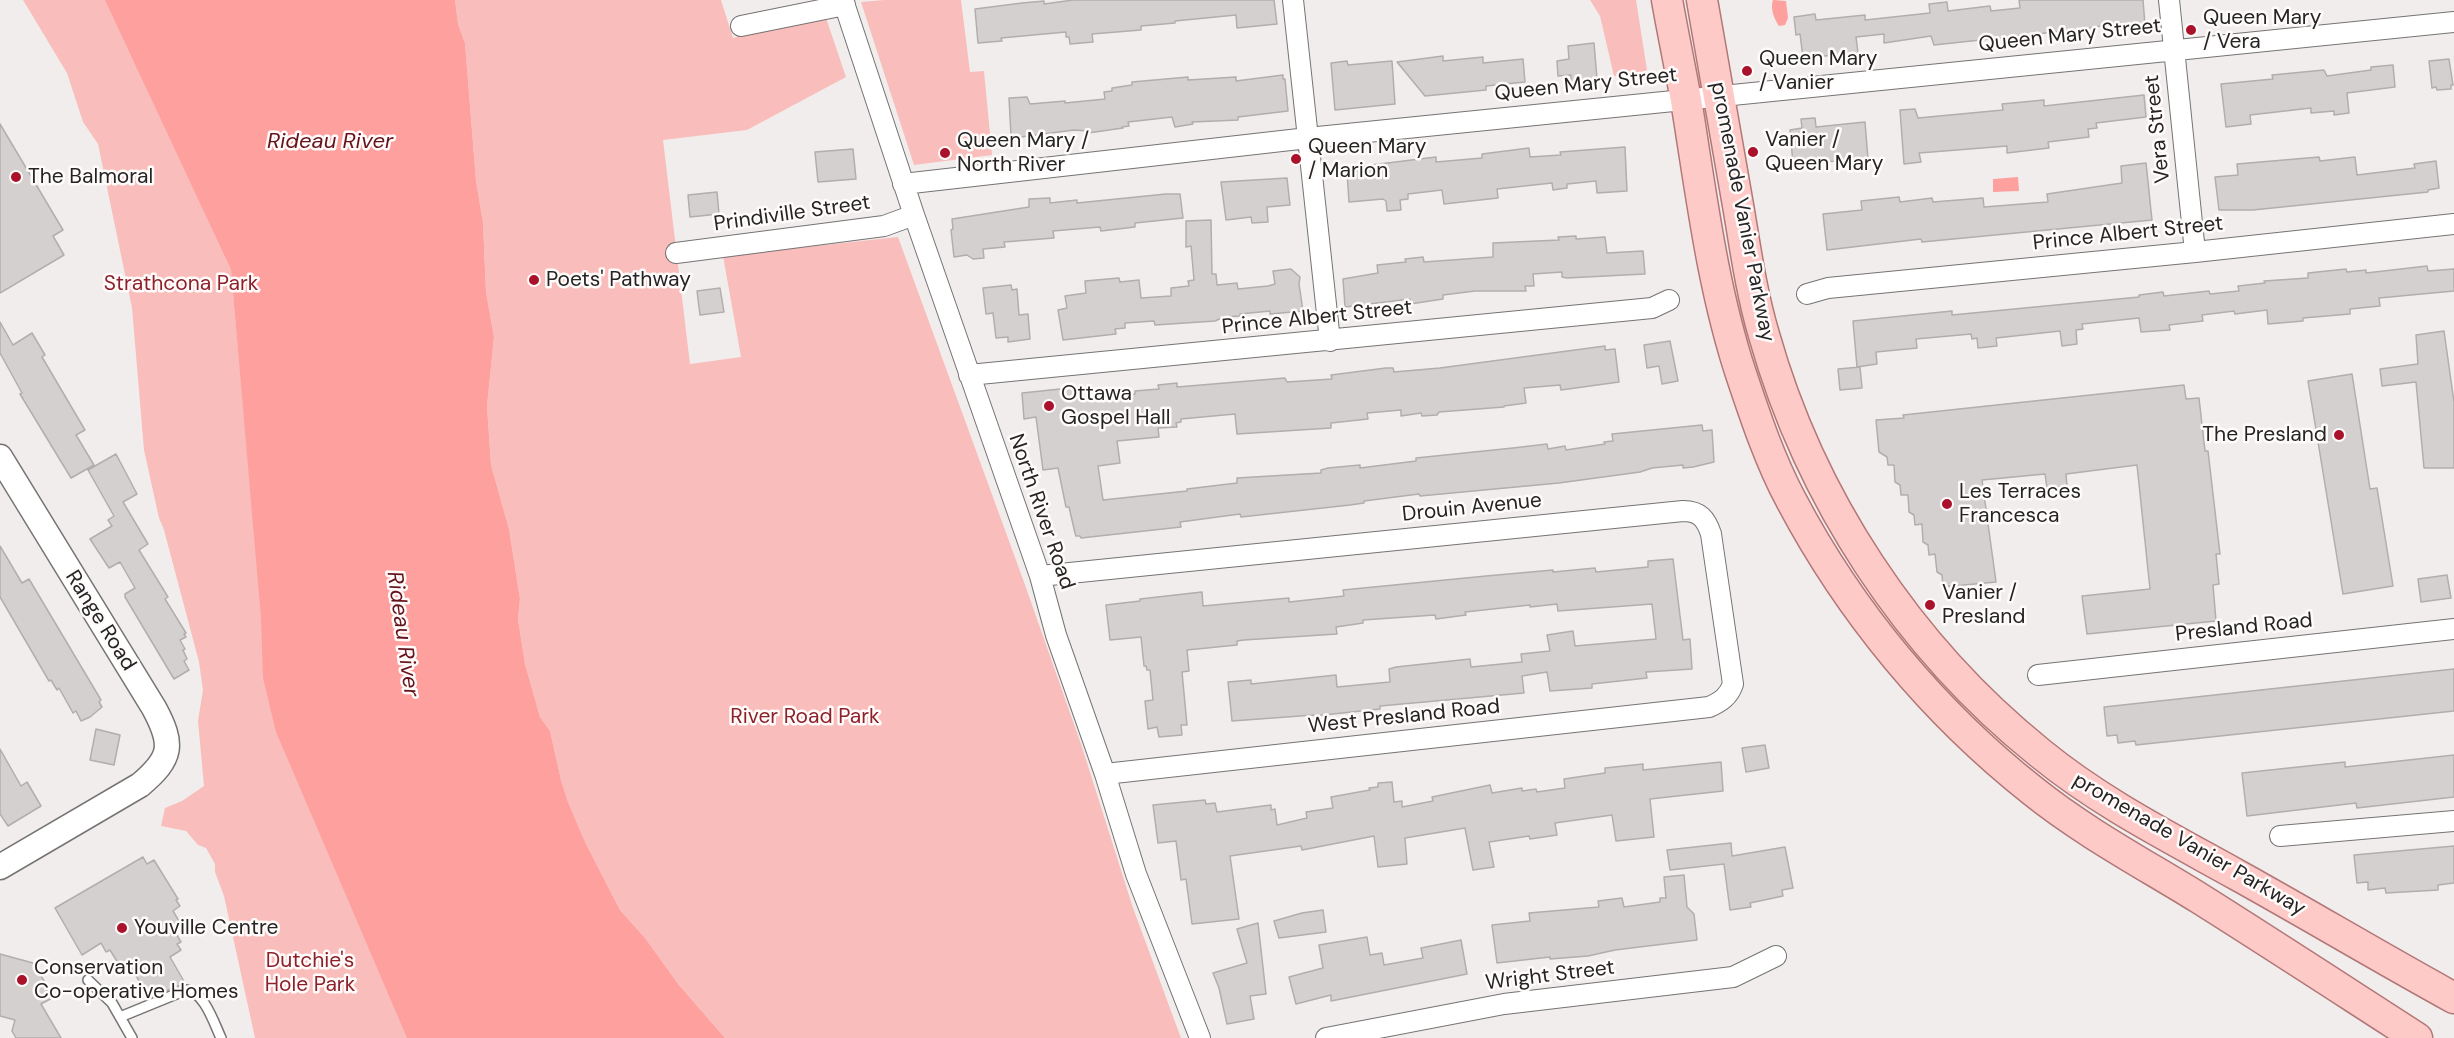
<!DOCTYPE html>
<html>
<head>
<meta charset="utf-8">
<style>
	body { margin:0 }
	canvas { display:block; background:#f1eded }
</style>
</head>
<body>
<canvas width="2454" height="1038"></canvas>
<script>
const context = document.querySelector('canvas').getContext('2d');
context.lineJoin = 'round';
function paint(path, color) { context.fillStyle = color; context.fill(path, 'evenodd'); }
function stroke(path, color, width, dash) { context.strokeStyle = color; context.lineWidth = width; context.lineCap = dash ? 'butt' : 'round'; context.setLineDash(dash || []); context.stroke(path); }
function label(font, color, halo, rows, align = 'center') {
  context.font = font + ' "DM Sans",sans-serif'; context.lineWidth = 5; context.setLineDash([]); context.textBaseline = 'middle'; context.strokeStyle = halo; context.fillStyle = color; for (const [text, x, y, turn = 0] of rows) {
    context.save(); context.translate(x, y); context.rotate((+turn || 0) * Math.PI / 180); context.textAlign = isNaN(turn) ? turn : align; if (halo) context.strokeText(text, 0, 0); context.fillText(text, 0, 0); context.restore();
  }
}
paint(new Path2D(`
	M23,0H109L154,104L231,270L251,496L407,1038H255L224,896L215,872V864L206,848L198,845L186,831L161,826L165,808L182,801L204,786L198,721L203,690L199,662L164,530L159,518L144,450L132,308L98,144L83,122L67,73Z
	M455,0H721L733,38L825,15L846,77L747,130L663,140L690,364L741,357L723,256L898,237L1024,582L1082,747L1133,908L1181,1038H725L679,985L645,938L620,910L586,844L568,802L561,780L550,731L540,717L525,664L518,619L520,599L509,529L491,465L487,406L494,337L486,292L483,223L476,181L465,43L458,24Z
	M884,0H961L970,72L984,71L992,155L914,165L861,2Z
	M1590,0H1636L1647,70L1630,77L1614,76L1600,16Z`), '#f9bebb');
paint(new Path2D(`
	M105,0H455L458,24L465,43L476,181L483,223L486,292L494,337L487,406L491,465L509,529L520,599L518,619L525,664L540,717L550,731L561,780L568,802L586,844L620,910L645,938L679,985L725,1038H407L276,732L263,678L261,618L231,270Z
	M1773,0L1786,1L1788,18L1785,25L1779,26C1774,19 1770,8 1773,0Z
	M2018,177L2019,191L1993,192V179Z`), '#fea09e');
const building = new Path2D(`
	M1073,0H1274L1277,24L1237,28L1236,15L1175,21V23L1141,26V30L1092,34L1093,42L1070,44L1069,37H1066V32L1001,38L1002,41L978,43L975,9L1022,3L1044,1V4Z
	M2019,0H2143L2145,25L2121,27L2120,23L2083,29L1934,45L1931,36L1884,43V34L1856,37L1858,53L1803,58L1800,34L1796,35L1794,17L1815,14L1816,20L1865,15V20L1930,13L1929,4L1947,2L1948,11L1990,6L1991,11L2020,8Z
	M1594,43L1597,79L1571,82V75L1558,76L1557,61L1569,59L1568,46Z
	M1443,56V61L1483,57V63L1523,59L1525,82L1486,86V90L1425,96L1397,62Z
	M2449,59L2453,85H2451V89L2437,90L2436,87L2432,88L2429,61Z
	M1347,61L1348,65L1392,61L1395,104L1335,110L1331,63Z
	M2393,65L2395,87L2347,93L2349,113L2334,115V111L2311,113V108L2250,115L2251,124L2226,127L2221,84L2273,79L2272,75L2324,70L2327,76L2371,70V67Z
	M1283,75V79H1285L1288,111L1238,117V120L1192,122L1193,124L1175,127L1172,117L1128,122L1129,126L1122,127L1123,128L1088,133V131L1074,130L1013,138L1011,136L1009,98L1027,97L1030,104L1065,101V103L1105,99L1104,92L1112,91V88L1132,85V82L1188,77V80L1236,77V81Z
	M2144,95L2146,117L2096,123L2097,128L2088,129L2089,137L2048,142L2049,148L2007,153V146L1919,153L1921,162L1904,164L1900,110L1915,109L1918,118L2003,110L2002,104L2044,100V106Z
	M1815,118L1816,127L1865,122L1868,159L1793,164L1790,130L1802,128L1801,119Z
	M0,124L63,230L53,236L64,255L0,293Z
	M1625,147L1627,191L1597,193L1596,181L1567,184V188L1553,190L1552,183L1497,189L1498,198L1444,204L1442,190L1408,194V199L1400,200L1401,210L1387,211L1386,201L1383,199L1349,202L1347,172L1363,170V166L1436,157V162L1482,158V154L1529,148L1530,157L1561,155L1560,152Z
	M853,149L856,179L818,182L815,152Z
	M2319,157L2320,161L2355,157L2357,175L2415,168L2414,164L2436,161L2439,188L2428,190V192L2253,210H2219L2215,177L2238,175L2237,164Z
	M2146,163L2152,220L1922,242L1921,239L1827,250L1823,214L1862,210L1861,201L1899,197L1900,202L1932,198L1933,202L1983,198L1984,207L2048,202L2047,194L2122,183L2121,166Z
	M1287,178L1290,205L1267,207L1268,222L1252,223L1251,217L1226,220L1221,182Z
	M717,192L719,214L690,217L688,195Z
	M1166,194H1180L1183,218L1135,223V227L1101,231L1100,227L1053,231L1054,238L1004,242L1005,247L983,249L984,258L973,259L967,255L954,257L951,230L953,229L952,219L1029,207V199L1050,198V203L1077,200V203Z
	M1211,220L1212,274H1216L1217,285L1237,283L1238,289L1268,286L1275,284L1273,271L1291,269L1300,277L1299,284L1303,311L1270,314V311L1240,314V316L1224,317L1215,321L1155,325L1154,321L1125,323V328L1115,329L1116,334L1063,340L1058,310L1067,308L1065,296L1086,293L1085,281L1119,278L1120,282L1139,280L1141,298L1171,296V288L1189,286L1188,281L1194,280L1191,246L1186,247V221Z
	M1576,236V239L1605,237L1607,253L1643,251L1645,274L1567,278L1562,277V272L1533,274L1534,286H1525L1526,291H1475L1443,295V299L1410,304V299L1345,307L1343,279L1378,273L1377,265L1406,262L1405,259L1423,257L1424,262L1493,257V243L1559,240L1558,237Z
	M2427,266L2428,271L2454,269V291L2379,298L2380,306L2350,309V314L2303,318V321L2268,324L2267,310L2235,314L2234,311L2202,315L2203,321L2169,325L2170,330L2141,332L2139,318L2082,324L2083,329L2076,330L2077,344L2062,346L2060,331L1996,338L1997,346L1978,348L1977,338L1972,339L1971,334L1916,339L1917,348L1876,352L1877,364L1857,367L1853,321L1952,311V315L2139,297V295L2163,292L2164,296L2209,291L2210,294L2239,291L2238,286L2265,283L2264,281L2308,278V273L2346,269L2347,272L2366,270V273Z
	M1011,285L1012,290L1017,289L1019,315L1028,314L1030,339L1008,342V337L996,338L993,313L986,314L983,288Z
	M720,288L724,312L700,315L697,291Z
	M0,322L13,345L32,333L45,355L42,357L85,430L76,435L94,465L71,478L20,394L22,393L0,353Z
	M2444,331L2454,402V468H2424L2416,382L2382,386L2380,369L2418,364L2416,335Z
	M1670,341L1678,381L1662,384L1659,366L1647,368L1644,345Z
	M1605,346V350L1615,349L1619,382L1561,390L1560,385L1524,388L1526,403L1504,406V407L1439,412L1437,415L1422,416L1421,413L1401,416V410L1367,413L1368,419L1331,423V428L1237,434L1235,414L1181,419V422L1176,423L1177,427L1158,428L1159,437L1117,441L1120,463L1098,466L1103,500L1187,491V489L1237,483V478L1321,473V470L1328,468L1360,465V468L1416,461V458L1513,448L1547,444L1548,449L1565,446L1566,450L1605,444L1604,442L1613,441L1612,434L1702,425L1703,431L1712,430L1714,462L1693,467L1683,468V465L1652,468L1640,472L1559,483L1420,496L1419,494L1364,501V503L1350,505L1241,517L1240,514L1180,522L1181,527L1081,538L1080,536H1076L1075,533L1069,507H1066L1058,468L1043,470L1036,417L1024,419L1022,393L1079,387L1081,401L1135,394V391L1159,389L1158,385L1177,383V387L1285,378L1287,382L1332,379L1331,375L1386,368H1393L1394,372L1440,368Z
	M1860,367L1862,388L1840,390L1838,369Z
	M2352,374L2370,489L2377,488L2393,586L2343,594L2308,381Z
	M2184,385L2186,399L2199,398L2205,451H2208L2220,554H2216L2219,584L2213,585L2216,621L2087,634L2082,596L2150,589L2137,465L2066,474L2067,486L2047,488L2045,474L1982,480L1996,582L1943,587L1942,575L1937,572L1935,554L1929,555L1928,545L1923,542L1922,524L1915,525L1914,515L1909,512L1908,495H1901L1900,485L1895,482L1894,465H1888L1887,457L1879,452L1876,420L1904,418L1903,415Z
	M116,454L137,494L123,502L148,544L139,550L168,597L165,599L186,633L184,634L186,637L180,640L185,649L183,650L187,659L184,661L189,670L174,679L125,597V594L135,588L120,562L109,568L90,539L112,526L108,520L114,516L88,470Z
	M0,546L22,583L29,579L101,700L99,702L102,707L90,717L81,721L76,711L73,713L59,688L57,690L51,680L49,681L0,597Z
	M1673,559L1683,640L1690,639L1692,669L1646,672L1647,678L1592,684V688L1550,691L1547,672L1522,676L1524,693L1380,706V709L1314,716V715L1232,721L1228,682L1251,680V684L1336,675L1337,687L1390,682L1389,669L1396,667L1470,659L1471,667L1522,662L1521,654L1550,651L1547,635L1573,631L1575,646L1656,639L1652,604L1558,611L1557,604L1530,607V605L1465,612L1466,615L1436,619L1435,615L1363,620V623L1336,627L1337,634L1244,640L1237,641V645L1187,650L1189,671L1182,672L1187,725H1181L1182,735L1159,737L1157,727L1148,729L1145,701L1153,700L1150,670H1147L1146,666H1144L1141,637L1110,640L1106,605L1140,601V599L1202,592L1203,606L1289,598V602L1344,596L1343,590L1486,576L1553,570V572L1595,568L1596,572L1648,567V561Z
	M2447,575L2451,598L2421,602L2418,579Z
	M2454,669V711L2136,745L2135,741L2118,743L2117,735L2107,736L2104,707Z
	M96,729L120,735L114,765L90,760Z
	M1765,745L1769,768L1746,772L1742,748Z
	M0,749L21,786L27,782L41,806L8,826L0,814Z
	M2454,755V797L2357,808L2356,803L2247,816L2242,773L2345,762V767Z
	M1721,762L1723,791L1650,799L1654,837L1616,841L1612,815L1555,823L1557,835L1530,839L1529,836L1489,842L1494,867L1473,870L1465,828L1405,838L1407,864L1378,867L1374,836L1302,850L1301,846L1230,856L1239,919L1192,924L1186,879L1181,880L1176,841L1158,843L1153,805L1205,800L1206,804L1215,803L1217,812L1271,805V810L1275,809L1277,825L1307,818L1306,812L1333,808L1331,797L1370,790L1369,788L1378,787V783L1392,782L1394,802L1402,801V807L1433,801L1432,797L1490,785L1492,793L1522,788V791L1536,789L1537,792L1565,788L1564,779L1605,773V768L1643,764V770Z
	M1731,843L1732,856L1785,847L1793,888L1782,890L1783,896L1750,903L1751,907L1730,910L1724,864L1670,870L1667,850Z
	M2454,846V883L2438,885V890L2386,893L2385,888L2368,890V882L2357,883L2354,855Z
	M143,857L147,864L154,860L178,899L176,900L180,906L173,911L182,926L174,930L181,942L177,944L181,950L170,957L185,983L149,998L131,967L123,971L110,950L106,952L101,943L82,955L55,908Z
	M1684,875L1687,907L1694,914L1697,940L1615,950L1588,956L1550,959V957L1497,963L1492,925L1530,921L1529,913L1599,907L1598,901L1622,898L1624,907L1660,902V898H1666L1664,877Z
	M1323,910L1326,932L1279,938L1274,921L1302,913Z
	M1258,923L1266,994L1250,996L1254,1019L1227,1024L1219,988L1213,973L1247,963L1237,929Z
	M1367,937L1370,955L1382,953L1384,965L1423,958L1421,948L1461,940L1467,974L1331,1001V995L1296,1004L1289,977L1323,968L1319,945Z
	M0,954L33,963L54,997L41,1004L61,1038H16L12,1031L15,1020L0,1016Z`);
paint(building, '#d4d0d0');
stroke(building, '#b1aead', 1.5);
const service = new Path2D(`
	M88,980L112,1003L132,1038
	M120,1017L186,990C204,991 214,1023 221,1038`);
const minor = new Path2D(`
	M843,0L914,215L1040,576L1056,635L1105,774L1136,874L1200,1038
	M1293,0L1330,341
	M2169,0L2195,252
	M741,26L845,5
	M903,184L1308,138L2454,22
	M676,253L884,226L914,215
	M1807,294L1828,288L2195,252L2454,224
	M969,375L1652,308L1669,300
	M1040,576L1683,511C1700,511 1706,519 1711,534L1733,684C1729,696 1721,702 1709,707L1105,774
	M2038,675L2454,629
	M2280,836L2454,821
	M1326,1038L1504,1004L1733,977L1776,956`);
const tertiary = new Path2D(`
	M0,457L154,708C174,745 172,758 140,785L0,867`);
const primary = new Path2D(`
	M1667,0C1673,34 1680,67 1686,100C1701,192 1712,286 1741,374C1755,416 1770,461 1791,500C1850,612 1934,713 2033,791C2084,832 2144,864 2199,898C2272,944 2344,991 2417,1038
	M1702,0C1714,70 1727,141 1739,211C1746,253 1752,295 1764,335C1810,498 1908,647 2040,753C2101,803 2171,838 2239,876C2311,916 2381,958 2454,998`);
stroke(service, '#767373', 12);
stroke(minor, '#767373', 22);
stroke(tertiary, '#767373', 27);
stroke(primary, '#b27877', 33);
stroke(service, '#fff', 9);
stroke(minor, '#fff', 20);
stroke(tertiary, '#fff', 24);
stroke(primary, '#fecac8', 30);
for (const [x, y, r, color] of [
	[2191,30,6,"#a9122a"],
	[1747,71,6,"#a9122a"],
	[1753,152,6,"#a9122a"],
	[945,153,6,"#a9122a"],
	[1296,159,6,"#a9122a"],
	[16,177,6,"#a9122a"],
	[534,280,6,"#a9122a"],
	[1049,406,6,"#a9122a"],
	[2339,435,6,"#a9122a"],
	[1947,504,6,"#a9122a"],
	[1930,605,6,"#a9122a"],
	[122,928,6,"#a9122a"],
	[22,980,6,"#a9122a"]
]) { const dot = new Path2D(); dot.arc(x, y, r, 0, 2 * Math.PI); context.fillStyle = color; context.fill(dot); stroke(dot, '#fefbfa', 2); }
label('21px', '#252424', '#fefbfa', [
	["Queen Mary",2203,18],
	["/ Vera",2203,42],
	["Queen Mary",1759,59],
	["/ Vanier",1759,83],
	["Vanier /",1765,140],
	["Queen Mary",1765,164],
	["Queen Mary /",957,141],
	["North River",957,165],
	["Queen Mary",1308,147],
	["/ Marion",1308,171],
	["The Balmoral",28,177],
	["Poets' Pathway",546,280],
	["Ottawa",1061,394],
	["Gospel Hall",1061,418],
	["The Presland",2327,435,"right"],
	["Les Terraces",1959,492],
	["Francesca",1959,516],
	["Vanier /",1942,593],
	["Presland",1942,617],
	["Youville Centre",134,928],
	["Conservation",34,968],
	["Co-operative Homes",34,992]
], 'left');
label('21px', '#252424', '#fefbfa', [
	["Queen Mary Street",2070,36,-6],
	["Queen Mary Street",1586,85,-6],
	["Vera Street",2158,129,-96],
	["promenade Vanier Parkway",1742,212,79],
	["Prindiville Street",792,214,-8],
	["Prince Albert Street",2128,234,-6],
	["Prince Albert Street",1317,318,-6],
	["Drouin Avenue",1472,508,-6],
	["North River Road",1041,512,71],
	["Range Road",100,621,58],
	["Presland Road",2244,628,-6],
	["West Presland Road",1404,717,-6],
	["promenade Vanier Parkway",2189,845,30],
	["Wright Street",1550,976,-7]
]);
label('21px', '#8c212a', '#fefbfa', [
	["Strathcona Park",181,284],
	["River Road Park",805,717],
	["Dutchie's",310,961],
	["Hole Park",310,985]
]);
label('italic 22px', '#65131b', '#fefbfa', [
	["Rideau River",330,142],
	["Rideau River",402,634,82]
]);
</script>
</body>
</html>
